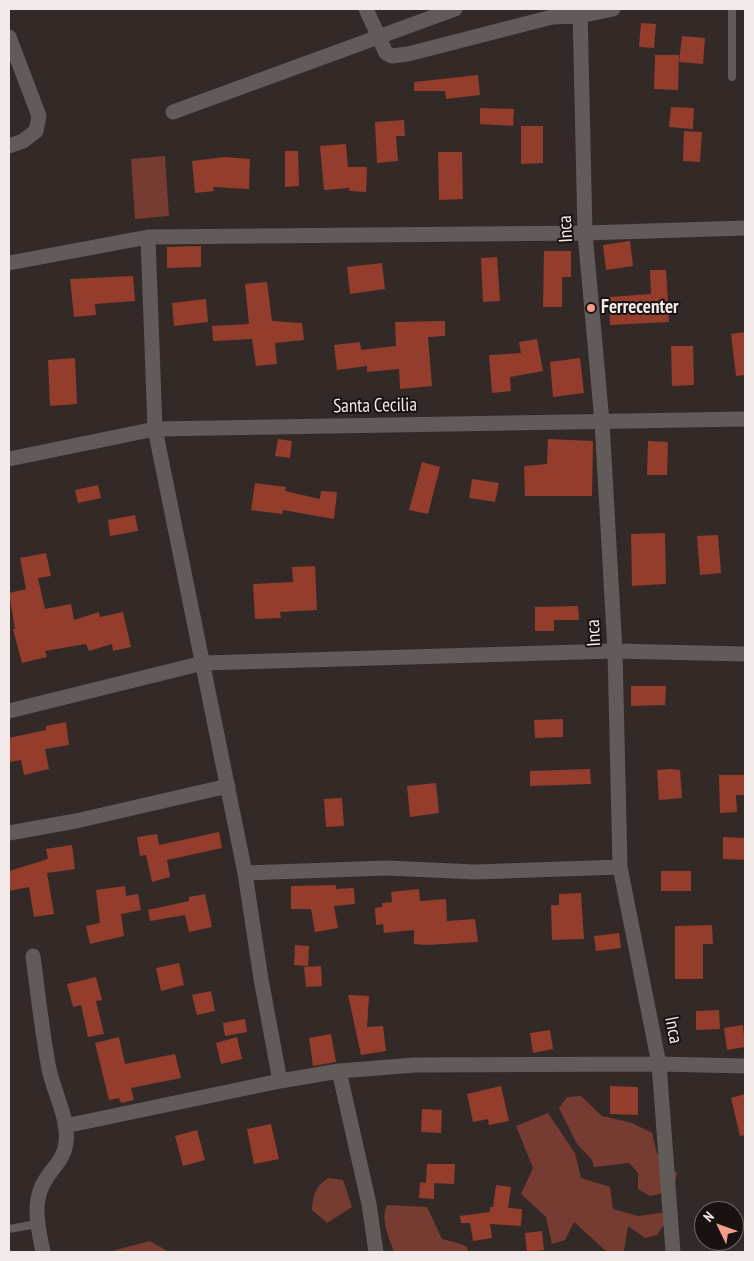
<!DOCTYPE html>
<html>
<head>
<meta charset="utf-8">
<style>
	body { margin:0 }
	#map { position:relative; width:754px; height:1261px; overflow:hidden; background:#332927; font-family:"PT Sans Narrow",sans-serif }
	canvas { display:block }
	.frame { position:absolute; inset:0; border:10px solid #f1eae9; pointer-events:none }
	.north { position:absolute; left:694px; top:1201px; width:50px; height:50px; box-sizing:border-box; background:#181312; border:1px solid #6f6968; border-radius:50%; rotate:312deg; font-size:14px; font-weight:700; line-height:20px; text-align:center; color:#f1eae9 }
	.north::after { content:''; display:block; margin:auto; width:18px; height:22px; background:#f49d8b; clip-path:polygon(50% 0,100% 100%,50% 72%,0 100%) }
</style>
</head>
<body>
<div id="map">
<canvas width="754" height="1261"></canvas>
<div class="frame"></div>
<div class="north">N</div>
</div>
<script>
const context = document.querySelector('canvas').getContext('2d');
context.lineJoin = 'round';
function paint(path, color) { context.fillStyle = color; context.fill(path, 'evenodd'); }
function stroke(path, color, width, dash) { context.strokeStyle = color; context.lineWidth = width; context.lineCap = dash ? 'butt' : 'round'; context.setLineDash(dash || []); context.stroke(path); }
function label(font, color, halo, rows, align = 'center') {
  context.font = font + ' "PT Sans Narrow",sans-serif'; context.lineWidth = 4; context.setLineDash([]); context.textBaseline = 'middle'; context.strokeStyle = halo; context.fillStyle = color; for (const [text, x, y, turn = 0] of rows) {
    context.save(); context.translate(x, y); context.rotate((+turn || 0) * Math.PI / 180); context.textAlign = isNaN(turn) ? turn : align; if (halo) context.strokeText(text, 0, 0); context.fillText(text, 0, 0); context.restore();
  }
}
paint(new Path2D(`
	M165,156L169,216L135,219L131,159Z
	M581,1096L602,1116L632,1123L652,1133L657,1153L677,1173L674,1187L663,1193L650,1196L638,1189V1173L629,1163L594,1167L592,1160L577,1144L559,1108L567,1097Z
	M548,1113L575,1153L581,1178L610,1187L613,1209L638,1216L668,1212V1219L657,1235L645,1238L628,1226L624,1251L607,1252L574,1222L565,1240L552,1244L546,1217L521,1194L533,1168L516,1126Z
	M329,1178L343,1180L352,1207L327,1223L312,1210C313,1196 315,1185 329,1178Z
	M387,1205L427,1207L442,1239L461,1244L467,1247L468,1252H394C389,1237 380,1220 387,1205Z
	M150,1241L169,1252H113L115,1250Z`), '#763c31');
paint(new Path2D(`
	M641,23L656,24L654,48L639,47Z
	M682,36L705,38L703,64L679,62Z
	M655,55H679L678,90L654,89Z
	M478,75L480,95L446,99L445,91H414V82Z
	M671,107L694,108L693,129L669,127Z
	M480,108L514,109L513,126L480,124Z
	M404,120L405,136H396L398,161L377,163L375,122Z
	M521,126H543V163L521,164Z
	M684,131L702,132L700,162L683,161Z
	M346,144L348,167H367L366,192L349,191L350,188L324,190L320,146Z
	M285,151H298L299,186L285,187Z
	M438,152H462L463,199L439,200Z
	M225,157L250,159L249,189L213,187L214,191L195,193L192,161Z
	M630,241L633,266L606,270L603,245Z
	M201,246V267L167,268V247Z
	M544,251H571V277H562V307H543Z
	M497,257L500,301L483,302L481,258Z
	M382,263L385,289L350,294L347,267Z
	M650,270H666L669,322L610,325L609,297L651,294Z
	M133,276L135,301L95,304L96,315L74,317L70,279Z
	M267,282L272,321L302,323L304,340L275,343L277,364L256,366L252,339L213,341L212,326L249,324L245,284Z
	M206,299L208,322L174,326L172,303Z
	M445,321V336L428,337L432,386L400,389L399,369L367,372V366L337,370L334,345L360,342L361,350L396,346L395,322Z
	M745,332V375L736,376L731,334Z
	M537,339L543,371L510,377L511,391L492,393L489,355L521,353L519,342Z
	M671,346H693L694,385L672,386Z
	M75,358L77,404L50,406L48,360Z
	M580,358L584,393L553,397L550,362Z
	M278,439L292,441L290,458L275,456Z
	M548,439L593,441L592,496H525L524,466L547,464Z
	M648,441L668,442L667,475H647Z
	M422,462L440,467L428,514L409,510Z
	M472,479L499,483L495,502L469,498Z
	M255,483L286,487L285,491L320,499L321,491L337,492L334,519L283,510L282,514L251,510Z
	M98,485L101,498L78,503L75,490Z
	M135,515L138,531L110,536L108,520Z
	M665,533L666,584L632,586L631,534Z
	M718,535L721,573L700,575L697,536Z
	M46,553L51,576L38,578L45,609L71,604L74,620L99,612L100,617L123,612L131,647L113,651L112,644L89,651L86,644L45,651L47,657L22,663L13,629H15L9,593L26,589L20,558Z
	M315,566L317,610L280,612L281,618L255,619L253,584L293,582L292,567Z
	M578,606L579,620H554V631H535V607Z
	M631,686H666L665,705L631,706Z
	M563,719V737L535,738L534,720Z
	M66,722L69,745L45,749L49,769L24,775L21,760L9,762V738L46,730V726Z
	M590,769L591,784L530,786V771Z
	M671,769L680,770L682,798L659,800L657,770Z
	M719,775H745V795H736L737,812L720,813Z
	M436,783L439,813L410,817L407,786Z
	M342,798L344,826L326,827L324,799Z
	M219,832L222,848L167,860L170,877L152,882L146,855L140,856L137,837L157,834L159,845Z
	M723,837L745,838V860L723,859Z
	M72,845L75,869L47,873L54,914L34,917L29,887L9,891V871L48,859L46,849Z
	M661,871H691V891H661Z
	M336,885V889L354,888L355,904L334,906L338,928L315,932L311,909H291V886Z
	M125,886L126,896L138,894L141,910L121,914L124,936L90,944L86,926L100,923L96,890Z
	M419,889L420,901L446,899L447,921L475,919L478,942L426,945L414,944V930L384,933L383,924L376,925L375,908L382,907V903L392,902L391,892Z
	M581,893L584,939L552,940L551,905H559V894Z
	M205,894L212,927L189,932L185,915L150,921L148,910L189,901V897Z
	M712,925L713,944H703V979H675V926Z
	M619,933L621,948L596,951L594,936Z
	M295,945L309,946L308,966L294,965Z
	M179,963L184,985L161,991L156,968Z
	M321,966L322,986L306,987L304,967Z
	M96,977L102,1000L96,1001L104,1034L88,1037L81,1005L73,1007L67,984Z
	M211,991L215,1011L197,1015L192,995Z
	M348,995L369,996L367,1027L383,1026L386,1051L361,1055Z
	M719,1010L720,1029L696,1030V1011Z
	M245,1019L247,1032L225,1036L223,1023Z
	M743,1025L745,1047L727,1050L724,1028Z
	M550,1030L553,1049L533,1053L530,1033Z
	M331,1034L336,1062L313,1066L309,1038Z
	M119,1037L125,1064L175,1054L181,1078L131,1088L134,1100L121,1103L119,1098L109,1100L95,1043Z
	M237,1037L242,1059L221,1064L216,1043Z
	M501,1086L509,1121L489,1125L488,1119L473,1122L467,1094Z
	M610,1086L638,1087V1115L610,1114Z
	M745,1094V1135L740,1136L731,1098Z
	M422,1109L442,1110L441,1133L421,1132Z
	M271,1124L279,1159L254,1164L247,1129Z
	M197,1130L205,1160L183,1166L175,1136Z
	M427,1164H455L454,1184L430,1183H434V1199L419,1198L420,1182L426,1183Z
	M496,1185L511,1187L508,1208L522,1209L521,1226L490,1224L492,1238L473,1241L470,1223H461L460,1216L490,1212V1207H493Z
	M542,1231L544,1250L527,1252L525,1233Z`), '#943d2d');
stroke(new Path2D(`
	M732,9V77
	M9,1229L37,1224`), '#615b5a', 8);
stroke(new Path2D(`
	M366,9L386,53L392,56L408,54L552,17L580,16L613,9
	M580,9L585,233L602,422L615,651L620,867L659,1064L673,1252
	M9,37L39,116L36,131L23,141L9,146
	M173,112L455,9
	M148,237L155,429L245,873L261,979L280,1081L339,1071L415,1065L659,1064L745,1066
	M9,263L148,237L585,233L745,228
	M9,711L203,663L615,651L745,654
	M9,833L76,821L228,786
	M245,873L387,868L475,872L620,867
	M33,956C38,994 42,1032 49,1069C54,1093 69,1119 66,1143C64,1159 54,1166 46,1179C31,1201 38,1227 43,1252
	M339,1071L369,1204L376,1252
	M65,1126L280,1081`), '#615b5a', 15);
stroke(new Path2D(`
	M9,459L155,429L745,419`), '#615b5a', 15);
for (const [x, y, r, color] of [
	[591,308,5,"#f49d8b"]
]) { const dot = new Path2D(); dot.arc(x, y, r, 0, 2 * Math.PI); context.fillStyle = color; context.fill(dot); stroke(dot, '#181312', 2); }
label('19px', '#f1eae9', '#181312', [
	["Inca",566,229,-93],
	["Santa Cecilia",375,406,-1],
	["Inca",594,633,-93],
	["Inca",673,1030,79]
]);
label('bold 19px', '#f1eae9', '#181312', [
	["Ferrecenter",601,308]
], 'left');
</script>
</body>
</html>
